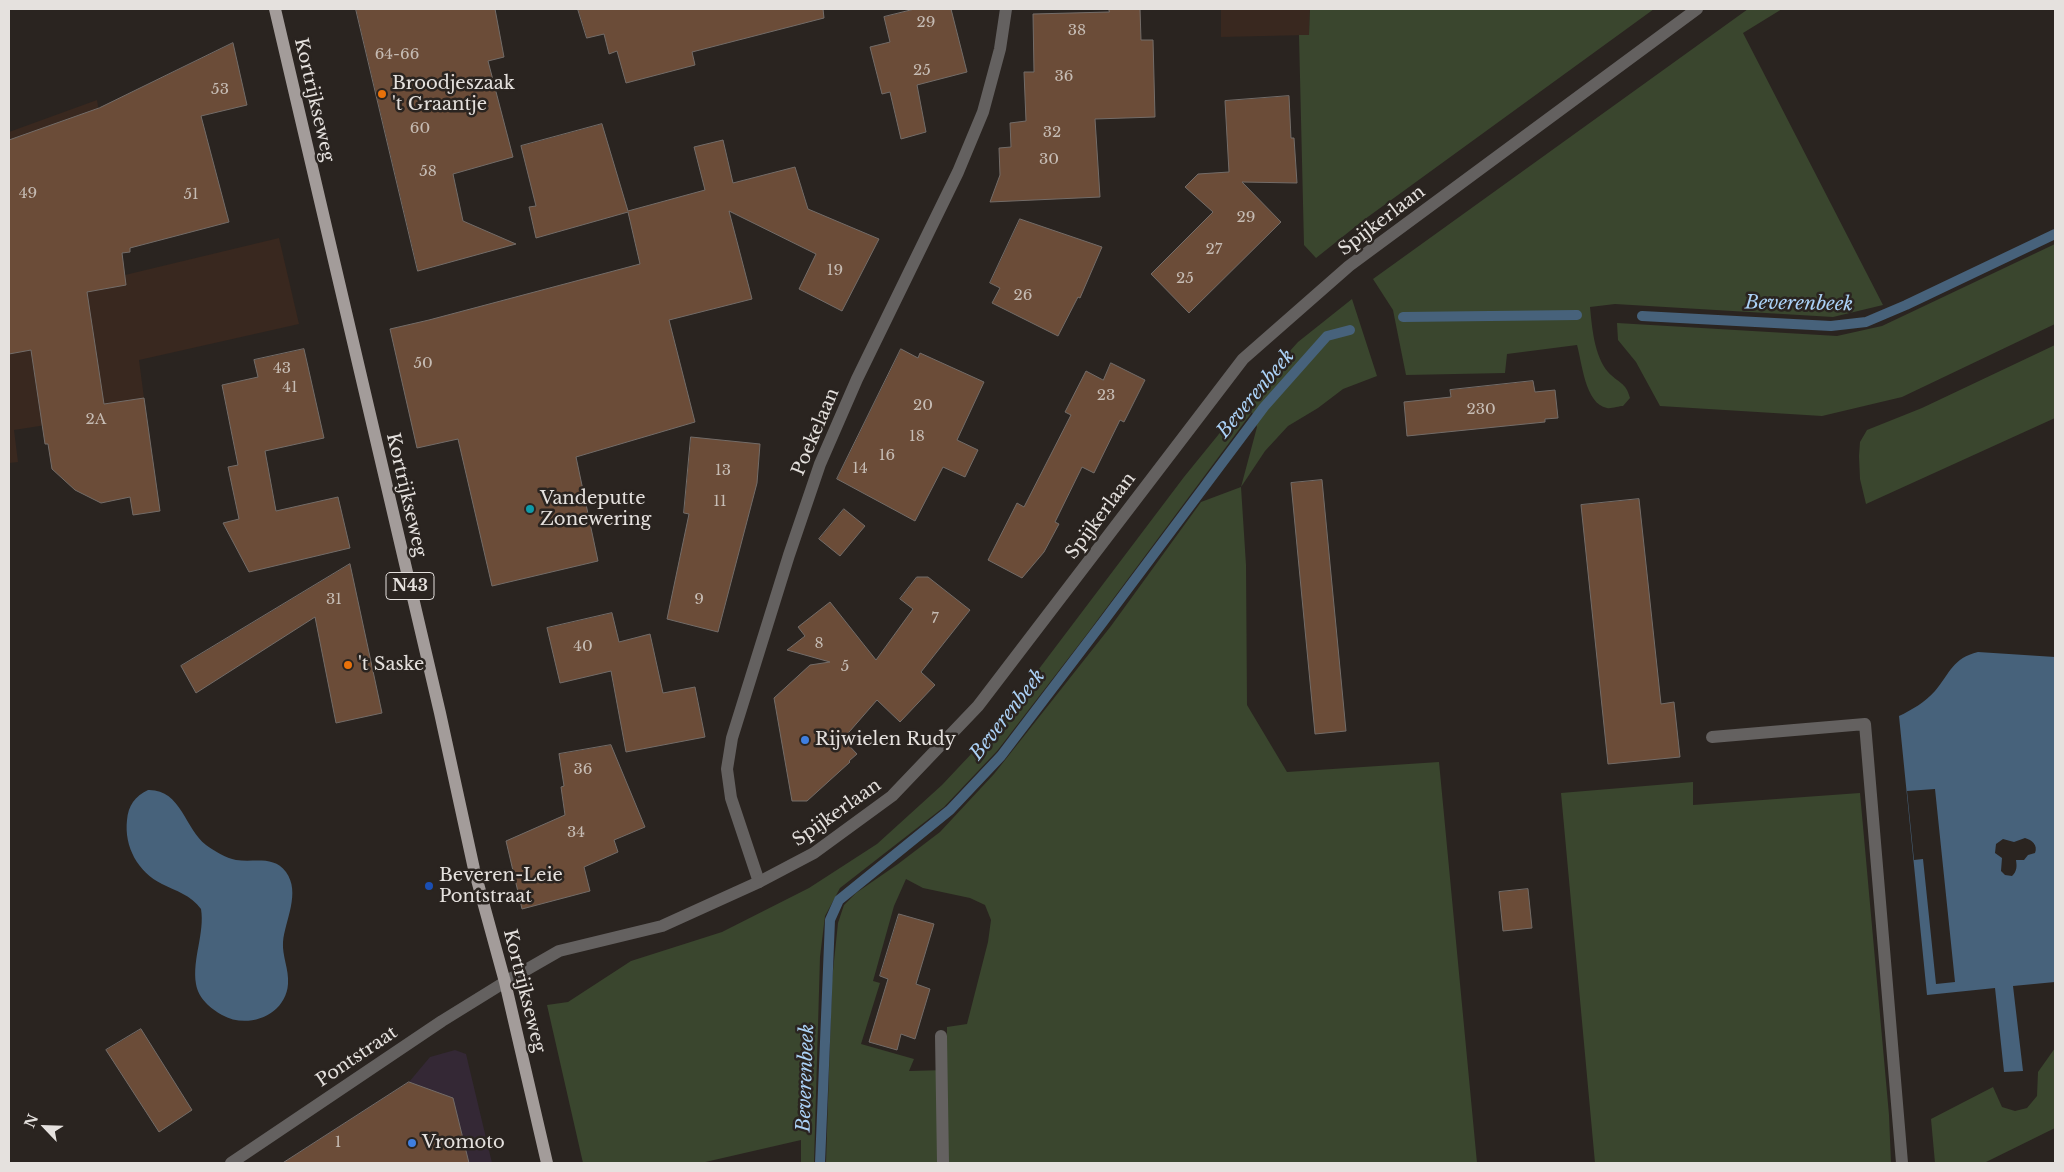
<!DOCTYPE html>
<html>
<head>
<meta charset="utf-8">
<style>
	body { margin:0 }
	#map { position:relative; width:2064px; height:1172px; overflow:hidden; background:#2a2420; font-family:"Libre Baskerville",serif }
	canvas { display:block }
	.frame { position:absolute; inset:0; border:10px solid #e5e1de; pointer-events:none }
	.north { position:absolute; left:20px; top:1102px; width:50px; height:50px; -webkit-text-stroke:4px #2a2420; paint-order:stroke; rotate:294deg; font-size:14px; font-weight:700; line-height:20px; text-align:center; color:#e5e1de }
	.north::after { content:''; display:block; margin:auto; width:18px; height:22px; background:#e5e1de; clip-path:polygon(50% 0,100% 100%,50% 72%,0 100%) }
</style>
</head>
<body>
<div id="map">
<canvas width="2064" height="1172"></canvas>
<div class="frame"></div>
<div class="north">N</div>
</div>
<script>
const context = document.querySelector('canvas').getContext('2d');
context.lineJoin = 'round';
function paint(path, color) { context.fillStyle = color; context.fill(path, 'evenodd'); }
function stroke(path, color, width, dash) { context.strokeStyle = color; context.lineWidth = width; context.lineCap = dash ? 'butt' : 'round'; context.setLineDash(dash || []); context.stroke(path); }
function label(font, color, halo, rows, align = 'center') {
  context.font = font + ' "Libre Baskerville",serif'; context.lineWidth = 5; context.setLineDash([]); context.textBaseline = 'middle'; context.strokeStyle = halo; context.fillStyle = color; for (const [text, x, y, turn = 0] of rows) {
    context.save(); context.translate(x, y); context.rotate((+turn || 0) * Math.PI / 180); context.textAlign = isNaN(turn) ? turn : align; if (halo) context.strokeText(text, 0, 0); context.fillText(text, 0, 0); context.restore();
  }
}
paint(new Path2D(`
	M455,1050L466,1054L492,1163H283L409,1082L430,1057Z`), '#342835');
paint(new Path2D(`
	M1221,9H1310L1309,35L1221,37Z
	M97,100L125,275L279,238L299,324L139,360L144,398L104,404L28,330L41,415L46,425L14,430L18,462L9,463V132Z`), '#39281f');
paint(new Path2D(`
	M1310,9H1654L1365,219L1316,258L1304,245L1299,35H1309Z
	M1748,9H1782L1743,33L1883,305L1833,317L1615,304L1590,307C1592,327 1594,355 1608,372C1618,383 1626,382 1630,398L1623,406C1619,406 1611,409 1607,408C1585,404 1582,362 1577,345L1507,354L1505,373L1406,375L1393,310L1373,279Z
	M2055,244V324L1902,397L1822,416L1660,406L1636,362L1618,340L1617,323L1837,336L1882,326Z
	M1352,299L1377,376L1343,389L1318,408L1288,426L1265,451L1241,487L1246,565L1247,705L1287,772L1439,762L1477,1163H826L832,980L838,923L844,905L856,893L898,864L940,832L994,774L1111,626L1201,502L1241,487L1257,427L1252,412L1087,634L997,751L944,807L840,888L825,916L820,957L814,1163H801V1140L701,1163H583L547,1005L568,1002L631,961L722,932L809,888L877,844L942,785L989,735L1184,477L1253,392L1298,342ZM906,879L923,888L970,898L985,905L991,920L988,942L967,1024L947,1027V1070L909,1071L914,1059L861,1044L880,983L873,981L894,906Z
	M2055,345V418L1866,504L1860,479L1859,456L1860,442L1867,430L1922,408Z
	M1693,782V805L1860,793L1889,1115L1891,1163H1595L1561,793Z
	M2055,1048V1128L1984,1163H1935L1931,1119L1993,1087L2002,1107L2015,1111L2027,1108L2037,1096L2038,1072Z`), '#3a462e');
paint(new Path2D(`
	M1978,652L2055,657V982L2013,986L2023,1071L2004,1072L1995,988L1927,995L1899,716C1912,710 1925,702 1935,691C1950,673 1953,658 1978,652ZM2025,838C2032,840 2038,845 2035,853L2028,855L2024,860H2016C2017,867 2017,871 2012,876L2005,875L2001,871L2002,858L1995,853L1996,844L2003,839L2014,842Z
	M148,790C181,789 185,829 206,845C214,851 226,858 236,860C254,863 273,855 286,872C301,893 285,920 283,942C282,956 289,969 288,984C286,1015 248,1030 222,1015C211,1009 198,998 196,984C192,959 205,933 201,909C191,895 176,891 162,884C138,872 124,847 127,820C128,806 135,796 148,790Z`), '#47627b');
paint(new Path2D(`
	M1935,789L1955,982L1936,984L1923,859L1914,860L1907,791Z`), '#2a2420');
stroke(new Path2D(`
	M1642,316L1831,326L1866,322L1906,305L2055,234
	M1403,317L1577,315
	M820,1163L830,920L839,900L950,810L1001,756L1103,622L1264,407L1327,336L1350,330`), '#47627b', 10);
const building = new Path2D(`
	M356,9H495L504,57L488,61L513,157L453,174L463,221L516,244L418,271Z
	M578,9H823L824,18L692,52L695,65L626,83L617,51L609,54L604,34L587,38Z
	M915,9H951L967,72L917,85L926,132L901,139L890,92L882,94L870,47L890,42L884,17Z
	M1109,9H1140L1141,40H1153L1155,117L1095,119L1100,197L990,202L1000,175L999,148L1011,147L1010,123L1026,121L1024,72H1034L1033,14L1109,12Z
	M233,43L247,105L201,116L229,222L130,248V252L122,253L126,285L87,292L104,404L144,398L160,511L133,515L130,497L101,503L75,490L52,469L48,444H45L31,350L9,354V140L99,108Z
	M1289,96L1291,138H1294L1297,183L1242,182L1281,222L1189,313L1151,274L1213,212L1185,187L1198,174L1229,172L1225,101Z
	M602,124L628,211L705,190L694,147L723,140L733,183L795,167L808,209L879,239L842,311L799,289L816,254L729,211L752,299L669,320L695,422L576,457L598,561L492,586L458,439L417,448L390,329L429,320L640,264L628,212L536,238L529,207L536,206L521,146Z
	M1020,219L1102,247L1080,298L1078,297L1058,336L992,303L1000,288L990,283Z
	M304,349L324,438L265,451L276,511L338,497L350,548L249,572L223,523L239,519L228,467L238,465L222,385L258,377L254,360Z
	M901,349L918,358L920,353L984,382L957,440L978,450L965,477L943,467L915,521L837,479Z
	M1111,363L1145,380L1124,422L1120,420L1094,473L1082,467L1055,522L1059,524L1044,552L1022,578L988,560L1017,503L1024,507L1071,415L1065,412L1086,371L1103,380Z
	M1533,381L1535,392L1555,390L1558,418L1545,419V422L1407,436L1404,402L1451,397L1450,390Z
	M691,437L760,444L757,483L718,632L667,619L689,514L684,513Z
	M1322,480L1346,731L1315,734L1291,483Z
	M1639,499L1661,704L1674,702L1680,757L1608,764L1581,505Z
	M844,509L865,526L840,556L819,539Z
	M350,564L382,713L336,723L315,617L196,693L181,666Z
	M917,577H928L970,610L921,672L935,685L900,722L877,700L843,739L857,754L849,761L850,762L807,801H792L774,698L810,665L830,662L787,650L805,636L798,627L830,602L876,660L913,609L900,599Z
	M612,613L619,642L650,634L663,693L695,687L705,737L626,752L611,671L560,683L547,628Z
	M611,745L645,827L614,840L618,852L584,867L590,891L522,909L506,841L565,815L561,787L564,786L559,754Z
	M1528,889L1532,928L1503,931L1499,892Z
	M899,914L934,924L916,984L930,989L915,1039L901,1034L897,1050L869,1042L888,979L880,976Z
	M141,1029L192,1110L159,1132L106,1050Z
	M409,1082L453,1098L469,1163H283Z`);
paint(building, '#6b4c38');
stroke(building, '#736c68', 1);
stroke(new Path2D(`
	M1712,737L1865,724L1902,1163
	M941,1036L943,1163`), '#646160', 12);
stroke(new Path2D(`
	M759,882L731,798L727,769L732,738L789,555L820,464L857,379L958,172L983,112L1000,49L1006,9
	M231,1163L442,1021L505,982`), '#646160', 12);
stroke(new Path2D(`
	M505,982L559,951L662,926L759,882L814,853L892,796L978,706L1243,359L1349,266L1697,9`), '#646160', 12);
stroke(new Path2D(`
	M275,9L440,713L474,869L505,982L547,1163`), '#a39c9a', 12);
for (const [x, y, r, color] of [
	[382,94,5,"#e8710a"],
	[530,509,5,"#0f9aa8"],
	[348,665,5,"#e8710a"],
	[805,740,5,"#3f7fe0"],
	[429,886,5,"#1a4fb4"],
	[412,1143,5,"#3f7fe0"]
]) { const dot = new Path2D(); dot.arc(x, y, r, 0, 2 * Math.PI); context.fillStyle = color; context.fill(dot); stroke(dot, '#2a2420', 2); }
label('15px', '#c6bcb4', null, [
	["29",926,23],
	["38",1077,31],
	["64-66",397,55],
	["25",922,71],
	["36",1064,77],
	["53",220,90],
	["60",420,129],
	["32",1052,133],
	["30",1049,160],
	["58",428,172],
	["49",28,194],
	["51",191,195],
	["29",1246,218],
	["27",1214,250],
	["19",835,271],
	["25",1185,279],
	["26",1023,296],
	["50",423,364],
	["43",282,369],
	["41",290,388],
	["23",1106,396],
	["20",923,406],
	["230",1481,410],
	["2A",96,420],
	["18",917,437],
	["16",887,456],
	["14",860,469],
	["13",723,471],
	["11",720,502],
	["31",334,600],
	["9",699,600],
	["7",935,619],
	["8",819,644],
	["40",583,647],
	["5",845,667],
	["36",583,770],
	["34",576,833],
	["1",338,1143]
]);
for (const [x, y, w] of [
	[410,586,48]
]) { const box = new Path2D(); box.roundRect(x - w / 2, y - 13.5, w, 27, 4); context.fillStyle = '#2a2420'; context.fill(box); stroke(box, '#e5e1de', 1); }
label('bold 16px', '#e5e1de', null, [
	["N43",410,586]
]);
label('18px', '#e5e1de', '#2a2420', [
	["Broodjeszaak",392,84],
	["'t Graantje",392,105],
	["Vandeputte",540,499],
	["Zonewering",540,520],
	["'t Saske",358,665],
	["Rijwielen Rudy",815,740],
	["Beveren-Leie",439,876],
	["Pontstraat",439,897],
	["Vromoto",422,1143]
], 'left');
label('18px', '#e5e1de', '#2a2420', [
	["Kortrijkseweg",314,100,77],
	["Spijkerlaan",1382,221,-37],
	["Poekelaan",816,432,-67],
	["Kortrijkseweg",406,495,77],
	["Spijkerlaan",1101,516,-53],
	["Spijkerlaan",837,813,-35],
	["Kortrijkseweg",524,991,76],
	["Pontstraat",357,1057,-34]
]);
label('italic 19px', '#abd1f6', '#2a2420', [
	["Beverenbeek",1799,304,1],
	["Beverenbeek",1256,394,-50],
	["Beverenbeek",1008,715,-52],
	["Beverenbeek",806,1078,-88]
]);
</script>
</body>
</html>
